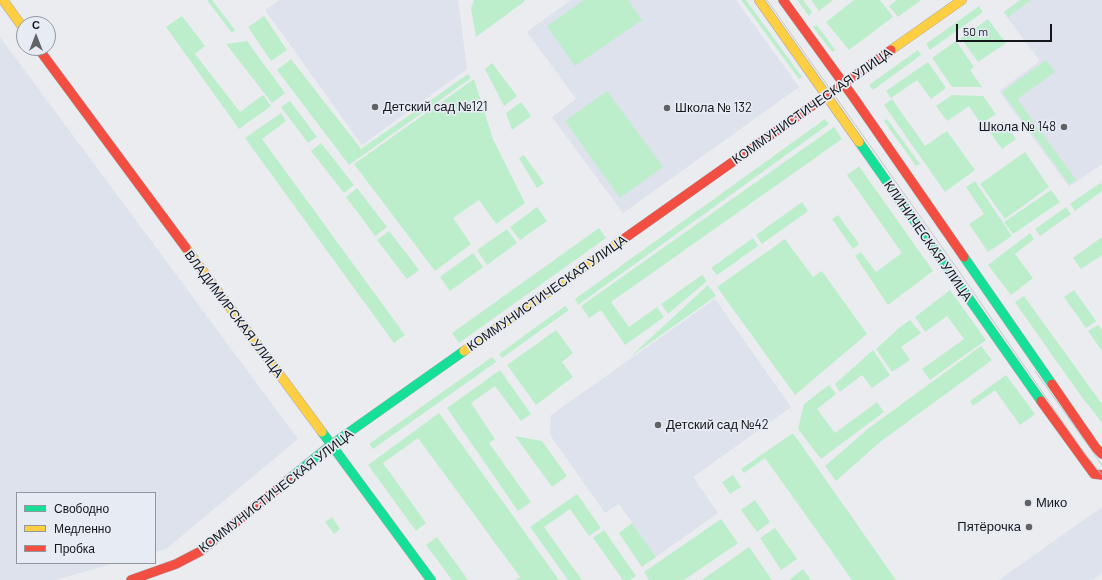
<!DOCTYPE html>
<html>
<head>
<meta charset="utf-8">
<style>
	body { margin:0 }
	#map { position:relative; width:1102px; height:580px; overflow:hidden; background:#eaecf0; font-family:Barlow,sans-serif }
	canvas { display:block }
	.legend { position:absolute; left:16px; top:492px; width:140px; height:72px; box-sizing:border-box; background:#e6ebf4; border:1px solid #93969d; margin:0; padding:5px 7px; list-style:none; font-size:12px; color:#16171a }
	.legend li { display:flex; align-items:center; gap:8px; height:20px }
	.legend b { width:20px; border:1px solid #93969d }
	.north { position:absolute; left:16px; top:16px; width:40px; height:40px; box-sizing:border-box; background:#e6ebf4; border:1px solid #93969d; border-radius:50%; rotate:0deg; font-size:11px; font-weight:700; line-height:16px; text-align:center; color:#16171a }
	.north::after { content:''; display:block; margin:auto; width:14px; height:18px; background:#606265; clip-path:polygon(50% 0,100% 100%,50% 72%,0 100%) }
	.scale { position:absolute; left:956px; top:24px; width:96px; height:18px; box-sizing:border-box; border:2px solid #16171a; border-top:0; padding-left:5px; font-size:12px; line-height:14px; white-space:nowrap; color:#16171a; -webkit-text-stroke:3px #e6ebf4; paint-order:stroke }
</style>
</head>
<body>
<div id="map">
<canvas width="1102" height="580"></canvas>
<ul class="legend">
<li><b style="height:5px;background:#16e098"></b>Свободно</li>
<li><b style="height:5px;background:#ffcf43"></b>Медленно</li>
<li><b style="height:5px;background:#f24e42"></b>Пробка</li>
</ul>
<div class="north">С</div>
<div class="scale">50 m</div>
</div>
<script>
const context = document.querySelector('canvas').getContext('2d');
context.lineJoin = 'round';
function paint(path, color) { context.fillStyle = color; context.fill(path, 'evenodd'); }
function stroke(path, color, width, dash) { context.strokeStyle = color; context.lineWidth = width; context.lineCap = dash ? 'butt' : 'round'; context.setLineDash(dash || []); context.stroke(path); }
function label(font, color, halo, rows, align = 'center') {
  context.font = font + ' Barlow,sans-serif'; context.lineWidth = 3.5; context.setLineDash([]); context.textBaseline = 'middle'; context.strokeStyle = halo; context.fillStyle = color; for (const [text, x, y, turn = 0] of rows) {
    context.save(); context.translate(x, y); context.rotate((+turn || 0) * Math.PI / 180); context.textAlign = isNaN(turn) ? turn : align; if (halo) context.strokeText(text, 0, 0); context.fillText(text, 0, 0); context.restore();
  }
}
paint(new Path2D(`
	M280,0H458L467,69L362,145L265,10Z
	M571,0H736L799,87L623,213L552,117L576,99L527,32Z
	M1020,0H1102V164L1069,187L999,91L1040,61L1003,12Z
	M0,37L298,439L166,549L155,552V493H17V563H115L55,580H0Z
	M715,299L791,407L693,477L718,513L656,557L619,504L605,513L550,435L551,415Z
	M1102,507V573L1093,580H999Z`), '#dde2ed');
paint(new Path2D(`
	M207,0H212L235,30L232,33Z
	M474,0H524L525,1L476,37L471,8Z
	M584,0H628L642,20L575,66L547,26Z
	M741,0H746L802,77L799,79Z
	M797,0H803L812,12L809,16Z
	M811,0H833L819,11Z
	M854,0H880L893,17L849,50L826,22Z
	M897,0H921L898,17L889,6Z
	M1021,0H1031L1008,17L1004,12Z
	M979,6L983,12L930,50L926,44Z
	M182,16L205,46L195,54L240,112L263,95L271,106L239,129L166,27Z
	M264,16L287,50L271,61L248,27Z
	M988,19L1006,43L978,62L961,38Z
	M817,25L835,50L832,52L813,27Z
	M247,41L285,93L272,103L226,44Z
	M956,41L974,67L970,70L982,87H952L932,58Z
	M918,50L921,55L873,90L869,85Z
	M291,59L361,149L468,74L471,78L349,165L277,70Z
	M1046,60L1055,72L1017,99L1076,180L1069,184L1002,92Z
	M928,62L946,88L931,99L917,80L891,98L886,91Z
	M492,63L517,96L504,106L485,69Z
	M474,79L493,139L525,203L496,224L479,200L453,218L471,244L435,271L354,164Z
	M607,91L663,167L620,198L565,121Z
	M952,95L983,96L996,114L981,124L969,106L947,121L936,106Z
	M892,99L925,146L947,131L975,170L945,192L884,105Z
	M290,101L317,137L308,143L281,107Z
	M521,102L531,116L512,130L506,113Z
	M281,113L286,121L262,139L405,335L394,343L245,138Z
	M825,119L829,124L578,305L575,299Z
	M887,119L920,164L916,166L884,121Z
	M1003,121L1016,139L1002,149L989,131Z
	M834,127L842,139L611,302L629,327L657,307L664,317L625,345L601,310L589,318L581,306Z
	M321,143L354,185L344,193L311,151Z
	M1025,152L1049,187L1005,219L980,184Z
	M524,155L544,183L537,188L519,158Z
	M859,166L933,271L888,305L855,256L861,252L876,272L902,253L847,175Z
	M975,181L1012,236L988,252L969,224L984,214L966,187Z
	M1100,183L1102,185V191L1075,211L1070,204Z
	M357,188L387,227L375,236L346,197Z
	M1051,190L1060,202L1013,234L1004,222Z
	M802,202L808,211L762,244L756,235Z
	M537,207L547,221L520,240L510,227Z
	M1066,207L1071,214L1040,236L1035,229Z
	M838,215L859,244L853,249L832,219Z
	M599,228L606,238L459,343L452,333Z
	M507,229L517,243L487,265L477,250Z
	M389,231L419,270L407,279L377,240Z
	M1030,233L1034,239L1015,254L1033,278L1011,295L988,265Z
	M1102,237V255L1081,269L1073,258Z
	M753,238L758,246L717,275L711,268Z
	M785,239L813,277L822,271L867,334L795,395L717,287Z
	M473,253L483,267L450,291L440,277Z
	M702,275L707,281L668,314L661,304Z
	M708,285L716,296L630,357Z
	M950,290L986,340L930,380L922,369L964,339L947,316L925,332L915,317Z
	M1074,290L1096,321L1086,328L1064,297Z
	M1024,296L1102,404V423L1087,403H1086L1019,308L1015,302Z
	M565,306L569,310L502,358L499,354Z
	M910,320L921,333L901,347L910,360L892,372L876,349L899,328Z
	M1098,325L1102,330V351L1088,331Z
	M556,330L573,353L562,362L573,377L536,405L507,365Z
	M981,346L992,360L880,442L836,481L825,466L869,428Z
	M873,350L890,375L872,388L862,375L840,392L835,384Z
	M492,357L496,362L373,449L369,444Z
	M500,370L531,414L521,421L495,386L471,403L495,439L489,443L531,502L518,511L447,408Z
	M1006,375L1035,414L1020,425L995,390L973,406L970,401Z
	M829,385L836,394L817,409L835,433L877,402L884,412L821,459L798,429L804,404Z
	M439,413L559,580H515L520,577L418,438L383,463L426,523L416,531L368,465Z
	M793,433L896,580H852L765,458L744,473L741,469Z
	M515,436L542,441L567,476L552,487Z
	M733,475L741,487L730,494L722,482Z
	M577,494L601,528L589,536L570,509L544,527L582,580H568L530,527Z
	M755,500L770,522L757,532L741,510Z
	M332,517L340,529L334,534L325,522Z
	M721,519L738,543L684,580H649L644,572Z
	M632,523L656,557L642,567L619,533Z
	M775,528L797,559L781,570L760,538Z
	M604,530L636,576L630,580H623L593,538Z
	M437,537L466,577L468,580H452L426,545Z
	M749,547L772,580H702Z
	M803,569L811,580H789Z`), '#bdeecc');
const fast = new Path2D(`
	M859,142L1041,401
	M964,257L1052,384
	M322,432L431,580
	M288,480L331,445L464,351`);
const slow = new Path2D(`
	M3,0L24,29
	M759,0L859,142
	M891,50L962,0
	M186,248L322,432
	M464,351L625,238`);
const jam = new Path2D(`
	M783,0L854,98L964,257
	M38,48L186,248
	M625,238L891,50
	M1052,384L1096,448L1102,454
	M1041,401L1094,474L1102,475
	M131,580L176,564L201,551L288,480`);
stroke(fast, '#a6a8ab', 10);
stroke(slow, '#a6a8ab', 10);
stroke(jam, '#a6a8ab', 10);
stroke(fast, '#16e098', 9);
stroke(slow, '#ffcf43', 9);
stroke(jam, '#f24e42', 9);
stroke(new Path2D(`
	M767,0L956,267L1085,454L1102,475
	M1035,371L1102,465`), '#c8c8ca', 1);
for (const [x, y, r, color] of [
	[375,107,4,"#606265"],
	[667,108,4,"#606265"],
	[1064,127,4,"#606265"],
	[658,425,4,"#606265"],
	[1028,503,4,"#606265"],
	[1029,527,4,"#606265"]
]) { const dot = new Path2D(); dot.arc(x, y, r, 0, 2 * Math.PI); context.fillStyle = color; context.fill(dot); stroke(dot, '#e6ebf4', 1.5); }
label('13px', '#16171a', '#e6ebf4', [
	["КОММУНИСТИЧЕСКАЯ УЛИЦА",812,106,-35],
	["КЛИНИЧЕСКАЯ УЛИЦА",928,241,55],
	["КОММУНИСТИЧЕСКАЯ УЛИЦА",547,293,-35],
	["ВЛАДИМИРСКАЯ УЛИЦА",234,314,53],
	["КОММУНИСТИЧЕСКАЯ УЛИЦА",276,491,-38]
]);
label('13px', '#16171a', '#e6ebf4', [
	["Детский сад №121",383,107],
	["Школа № 132",675,108],
	["Школа № 148",1056,127,"right"],
	["Детский сад №42",666,425],
	["Мико",1036,503],
	["Пятёрочка",1021,527,"right"]
], 'left');
</script>
</body>
</html>
